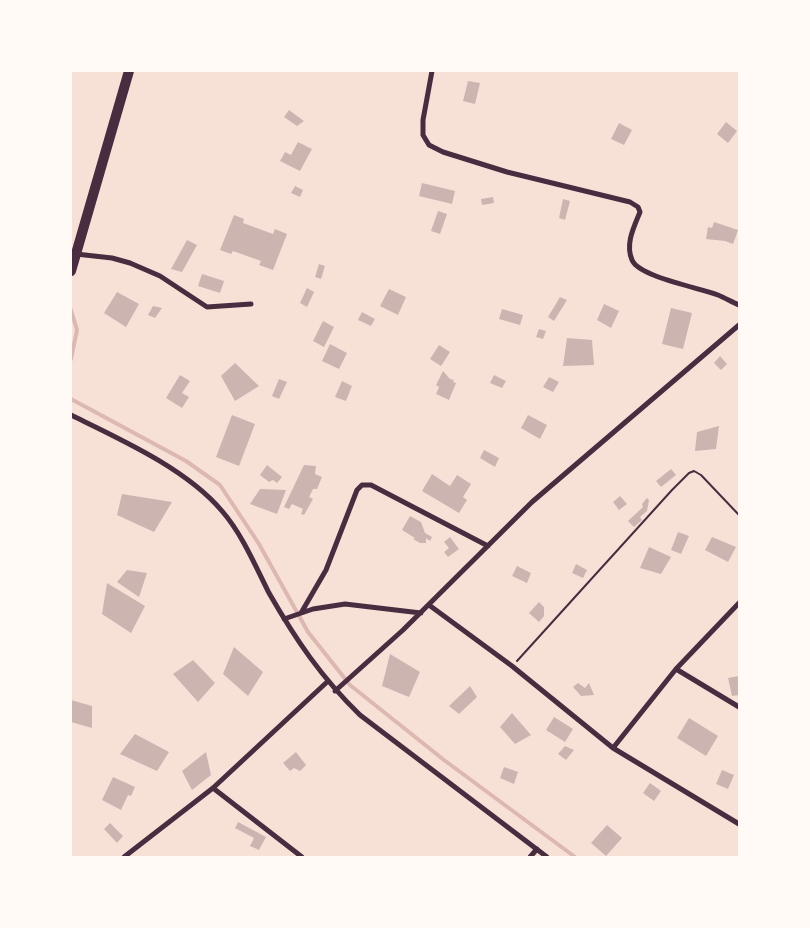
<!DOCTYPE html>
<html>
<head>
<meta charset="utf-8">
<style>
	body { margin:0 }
	#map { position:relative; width:810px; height:928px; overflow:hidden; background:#f7e1d7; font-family:"Playfair Display",serif }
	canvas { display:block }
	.frame { position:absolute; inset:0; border:72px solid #fffaf5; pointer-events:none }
</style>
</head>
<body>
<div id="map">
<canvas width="810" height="928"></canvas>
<div class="frame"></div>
</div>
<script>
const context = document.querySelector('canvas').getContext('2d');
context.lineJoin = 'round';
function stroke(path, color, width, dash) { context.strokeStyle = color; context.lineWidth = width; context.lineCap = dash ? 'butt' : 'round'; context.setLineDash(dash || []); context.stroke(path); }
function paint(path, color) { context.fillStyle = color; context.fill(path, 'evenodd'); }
stroke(new Path2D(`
	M71,310L77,330L71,359
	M71,399L186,461L220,485L259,544L308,632L350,685L444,760L575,857`), '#dcb8b0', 4);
paint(new Path2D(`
	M468,81L480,83L475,104L463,101Z
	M289,110L304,121L297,126L284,117Z
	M726,122L737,131L728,143L717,134Z
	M619,123L632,130L624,145L611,139Z
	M298,142L312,149L300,171L280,161L285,152L291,155Z
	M422,183L455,191L452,204L419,196Z
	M295,186L303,190L300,197L291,193Z
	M493,197L494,203L482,205L481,199Z
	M563,199L570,201L565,220L559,218Z
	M438,211L447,214L440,234L431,231Z
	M234,215L244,219L243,223L273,234L275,229L287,234L273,270L259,265L261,261L233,251L231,254L220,250Z
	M714,222L738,230L733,244L725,241L706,239L708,227L712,228Z
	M187,240L197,245L182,272L171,269Z
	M319,264L325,266L321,279L315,277Z
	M202,274L224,281L220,293L198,286Z
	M307,288L314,292L307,307L300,303Z
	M389,289L406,297L398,315L380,306Z
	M117,292L139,304L126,327L104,313Z
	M560,297L567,300L554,321L548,317Z
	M604,304L619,311L611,328L597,320Z
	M153,306L162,308L155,318L148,315Z
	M671,308L692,313L683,349L662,344Z
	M502,309L523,315L520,325L499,319Z
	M362,312L375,319L371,326L358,320Z
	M323,321L334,327L324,347L313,341Z
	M539,329L546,331L543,339L536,337Z
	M567,338L592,340L594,365L563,366Z
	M330,344L347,353L339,369L322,361Z
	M439,345L450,352L441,366L430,359Z
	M720,356L727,364L721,370L714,363Z
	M235,363L259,386L235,401L221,376Z
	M443,371L450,379L454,380L453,382L456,383L449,400L436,394L439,387L436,385Z
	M180,375L190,381L182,393L189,397L182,408L166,398Z
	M494,375L506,381L502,388L490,383Z
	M549,377L559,382L553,392L543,387Z
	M279,379L287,382L279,399L272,396Z
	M342,381L352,386L346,401L335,397Z
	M232,415L255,424L239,466L216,457Z
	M528,415L547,425L540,439L521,428Z
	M719,426L716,449L695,451L697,432Z
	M484,450L499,458L495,467L480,458Z
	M267,465L282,477L277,483L273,480L269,482L260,475Z
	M304,465L316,466L315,474L322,477L317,489H313L309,497L313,499L304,515L301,514L303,509L292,504L289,509L284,507Z
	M671,469L676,475L661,487L656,481Z
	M432,474L450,486L457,475L471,484L463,497L467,500L459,513L422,491Z
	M260,489L286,490L277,514L250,504Z
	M122,494L172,502L154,532L117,515Z
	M620,496L627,504L619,510L613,502Z
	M647,498L649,500L647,511L640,517L642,520L634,527L628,521L643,507L642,504Z
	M410,516L421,522L425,533L432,537L430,541L426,538V543H420L413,539L415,538L402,530Z
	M678,532L689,536L681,554L671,550Z
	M450,537L459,549L448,557L444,552L449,548L444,542Z
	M712,537L736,547L728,562L705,550Z
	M649,547L671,557L661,574L640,568Z
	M576,564L587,570L583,578L572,573Z
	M517,566L531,573L527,583L512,576Z
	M127,570L147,573L139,597L117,582Z
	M107,583L145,606L131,633L102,614Z
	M539,602L544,607V616L539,622L529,613Z
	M234,647L263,672L248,696L223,674Z
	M390,654L420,672L409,697L382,686Z
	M193,660L215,683L198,702L173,674Z
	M739,676V695L732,696L728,678Z
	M578,683L585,688L589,683L594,695L581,696L573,687Z
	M470,686L477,697L459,714L449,706Z
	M71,700L92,706V728L71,722Z
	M512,713L531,735L515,744L500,727Z
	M554,717L573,729L565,742L546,730Z
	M689,718L718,736L706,756L677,738Z
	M135,734L169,752L157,771L120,754Z
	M565,746L574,750L566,760L558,754Z
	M206,752L211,775L192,790L182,771Z
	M296,752L306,765L300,771L294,768L290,771L283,763Z
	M504,767L518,772L514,784L500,778Z
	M722,770L734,775L728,789L716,784Z
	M113,777L135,787L131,796L128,795L121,810L102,800Z
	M650,783L661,791L654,801L643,793Z
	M238,822L266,837L259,850L250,846L254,838L235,828Z
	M110,823L123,836L117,843L104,829Z
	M607,825L622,838L606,856L591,843Z`), '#ccb4b1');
stroke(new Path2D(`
	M517,661L672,490L689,473L694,471L701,475L739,515`), '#4a2c40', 2);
stroke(new Path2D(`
	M432,71L423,120V135L429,145L443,152L507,172L630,202L638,207L640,212C634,227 625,244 632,260C639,277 700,288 718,295C725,298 732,302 739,305
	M76,254L112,258L130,263L160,276L207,307L251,304
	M71,415C120,439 187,469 222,511C242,534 255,565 269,593C296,640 321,677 360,715L547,857
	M429,605L512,666L613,748L739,824
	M301,613L326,570L357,490L362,485H371L488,546
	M284,619L313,609L345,604L421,613
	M676,669L739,707
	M335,691L403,630L532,502L739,325
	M613,748L676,669L739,603
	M213,788L302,857
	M124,857L213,788L327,682
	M530,857L537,849`), '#4a2c40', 5);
stroke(new Path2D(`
	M71,271L129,71`), '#4a2c40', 10);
</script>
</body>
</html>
